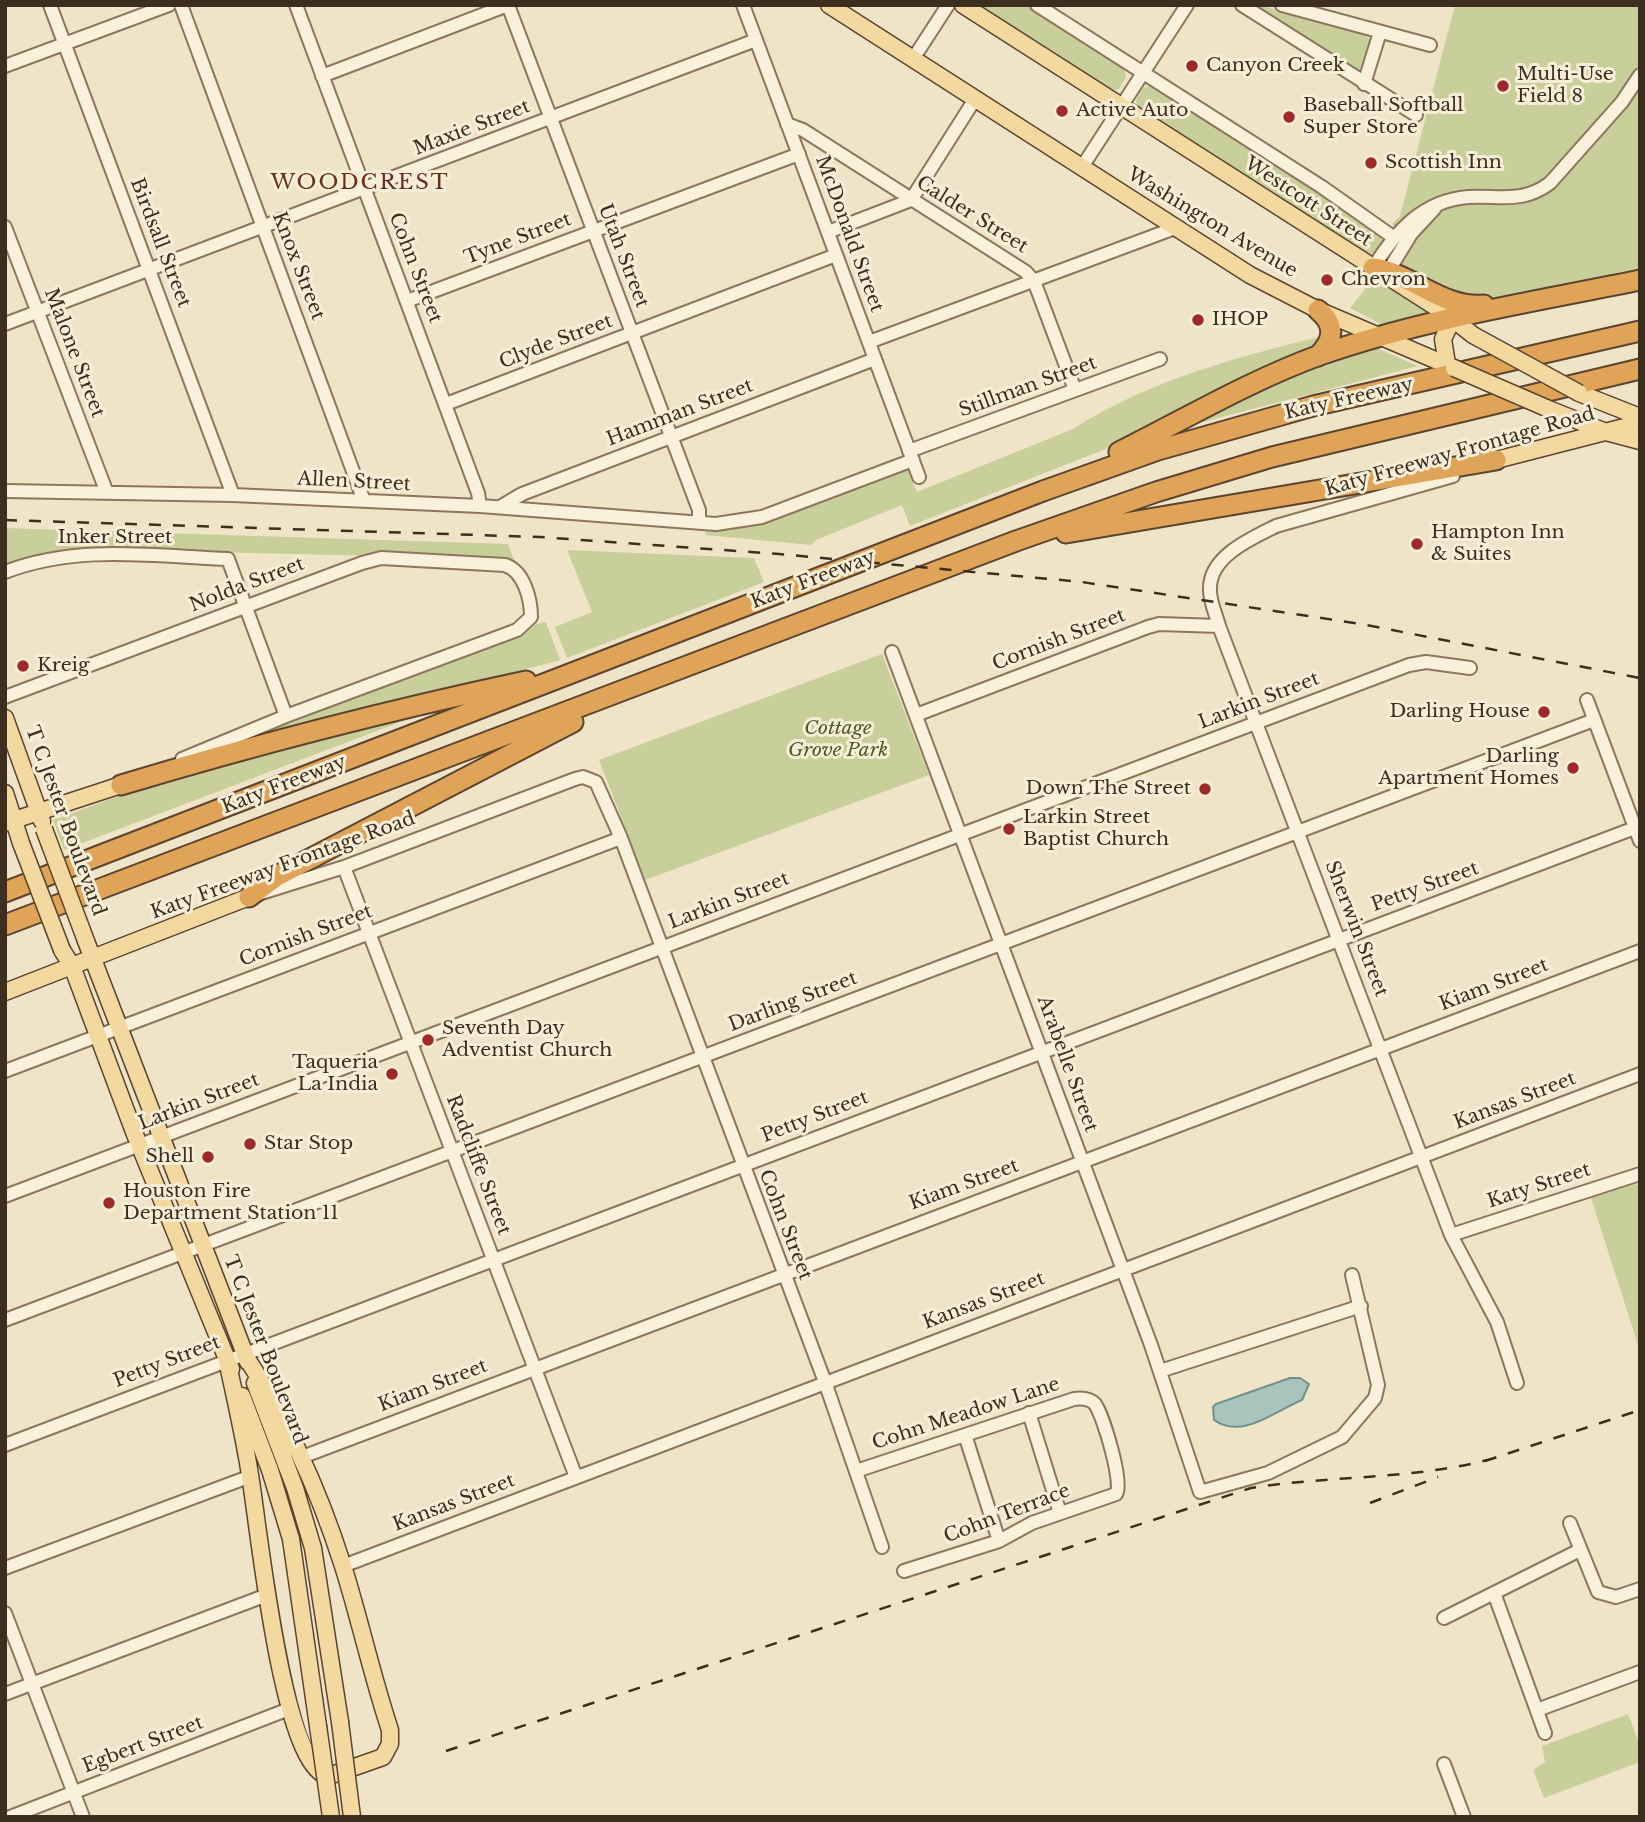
<!DOCTYPE html>
<html>
<head>
<meta charset="utf-8">
<style>
	body { margin:0 }
	#map { position:relative; width:1645px; height:1822px; overflow:hidden; background:#f0e4c8; font-family:"Libre Baskerville",serif }
	canvas { display:block }
	.frame { position:absolute; inset:0; border:7px solid #3d2e20; pointer-events:none }
</style>
</head>
<body>
<div id="map">
<canvas width="1645" height="1822"></canvas>
<div class="frame"></div>
</div>
<script>
const context = document.querySelector('canvas').getContext('2d');
context.lineJoin = 'round';
function paint(path, color) { context.fillStyle = color; context.fill(path, 'evenodd'); }
function stroke(path, color, width, dash) { context.strokeStyle = color; context.lineWidth = width; context.lineCap = dash ? 'butt' : 'round'; context.setLineDash(dash || []); context.stroke(path); }
function label(font, color, halo, rows, align = 'center') {
  context.font = font + ' "Libre Baskerville",serif'; context.lineWidth = 6; context.setLineDash([]); context.textBaseline = 'middle'; context.strokeStyle = halo; context.fillStyle = color; for (const [text, x, y, turn = 0] of rows) {
    context.save(); context.translate(x, y); context.rotate((+turn || 0) * Math.PI / 180); context.textAlign = isNaN(turn) ? turn : align; if (halo) context.strokeText(text, 0, 0); context.fillText(text, 0, 0); context.restore();
  }
}
paint(new Path2D(`
	M976,5H1026L1124,69L1126,77L1119,89L1112,91Z
	M1455,5H1640V268L1484,302H1469L1401,270L1399,264L1413,241L1392,224L1400,216Z
	M1262,6L1367,35L1371,41L1360,74L1255,7Z
	M1150,86L1379,231L1383,244L1375,254H1367L1138,110L1136,100L1143,88Z
	M1356,267L1434,317L1393,330L1350,308L1366,288L1352,274Z
	M1327,335L1324,344L1154,430L910,526L902,505L816,540L811,545L705,535L706,527C768,531 848,490 907,468L917,492L1073,429C1149,380 1240,356 1327,335Z
	M1372,346L1418,366L1203,422L1201,415L1250,391Z
	M5,528L508,544L516,565L379,556L81,549L45,553L5,566Z
	M567,550L754,558L764,582L567,658L555,627L592,612Z
	M546,622L560,660L268,739L266,732L516,637L533,625Z
	M882,654L929,775L645,880L599,760Z
	M424,713L64,850L53,820L195,768Z
	M1640,1183V1348H1639L1591,1198Z
	M1628,1714L1640,1745V1762L1544,1798L1533,1770L1545,1762L1542,1746Z`), '#c9cf9b');
const water = new Path2D(`
	M1290,1378H1300L1309,1384L1302,1400C1275,1411 1242,1440 1214,1420L1213,1407L1216,1404Z`);
paint(water, '#a9c4bc');
stroke(water, '#6f938a', 2);
const minor = new Path2D(`
	M50,5L233,495
	M181,5L364,501
	M296,5L478,493L480,506
	M508,5L699,510V522
	M743,5L919,477
	M1037,5L1322,187L1393,237
	M1242,5L1416,115
	M1282,5L1430,45
	M913,59L948,5
	M5,66L169,5
	M322,76L508,5
	M1364,84L1380,32
	M787,124L803,130L1026,272L1034,281L1075,390
	M1082,167L1187,5
	M5,227L107,493
	M828,232L911,200L975,99
	M1373,268C1395,232 1422,201 1468,197C1500,195 1522,204 1550,183L1622,102L1640,75
	M1389,270L1411,234L1435,208
	M407,301L799,154
	M5,324L756,40
	M869,342L1175,228
	M446,404L836,255
	M909,451L1160,359
	M1453,476L1276,526C1252,538 1210,556 1210,588C1209,600 1216,614 1219,626L1451,1235L1497,1322L1517,1383
	M5,491L233,495L480,506L716,524L762,517L913,460
	M500,507L522,494L875,359
	M5,572C77,544 152,556 228,559L286,716
	M892,652L1151,1345L1200,1492L1268,1473L1342,1437L1375,1398L1378,1385L1352,1275
	M5,697L362,563L381,558L505,565C524,571 531,599 531,617L517,630L286,716L182,759
	M1587,700L1640,841
	M916,715L1148,627L1159,624L1219,626
	M344,867L576,1477
	M258,894L344,867L575,779L583,777L596,782L621,838L825,1382L882,1547
	M5,1071L621,838
	M5,1196L1409,665L1426,662L1470,668
	M1451,1235L1640,1174
	M5,1320L1594,720
	M1160,1371L1361,1306
	M1029,1413L1060,1513
	M965,1435L999,1541
	M5,1445L1640,826
	M302,1457L1640,951
	M856,1471L1074,1399C1081,1398 1089,1398 1095,1404C1103,1415 1124,1484 1116,1494L1032,1523L999,1541L904,1571
	M1570,1523L1598,1592L1616,1597L1640,1589
	M343,1566L1640,1074
	M5,1568L251,1476
	M1494,1593L1545,1733
	M5,1613L83,1817
	M1444,1618L1580,1550
	M5,1694L267,1595
	M1537,1710L1640,1672
	M1444,1764L1464,1817
	M10,1817L289,1709`);
const major = new Path2D(`
	M829,5L1250,275L1318,310L1454,368
	M963,5L1445,313L1473,335
	M1447,364L1443,339L1452,320
	M1579,393L1640,417
	M1551,410L1606,432L1640,441
	M1496,460L1640,423
	M5,718L42,821
	M5,793L21,843
	M5,823L121,785
	M86,941L248,1362
	M62,950L72,966L134,1132L231,1369
	M5,992L249,897
	M227,1360C235,1398 244,1436 250,1475C258,1520 282,1772 329,1776L383,1757L390,1744V1730C372,1676 360,1620 343,1566C319,1491 287,1419 244,1354
	M255,1383L295,1488L313,1548L340,1722
	M242,1396L270,1470L291,1539L318,1726`);
const highway = new Path2D(`
	M1373,268C1412,273 1442,309 1484,305
	M1318,356C1334,340 1336,325 1318,310
	M1119,452C1185,419 1251,380 1320,355C1423,319 1533,302 1640,280
	M1066,533L1496,460
	M121,785C254,745 390,710 526,681
	M5,892L1043,491L1158,450L1313,406L1640,331
	M249,897L277,876L573,722
	M5,925L1016,541L1156,492L1272,457L1640,369`);
stroke(minor, '#8d765c', 16);
stroke(major, '#5b4430', 19);
stroke(highway, '#5b4430', 23);
stroke(minor, '#faf1dc', 12);
stroke(major, '#f3d9a0', 16);
stroke(highway, '#e0a458', 19);
stroke(new Path2D(`
	M5,520L540,537L779,554L1082,582L1361,624L1640,678
	M1485,1461L1640,1410
	M1370,1503L1438,1477
	M446,1751L1251,1488C1332,1475 1416,1480 1495,1458`), '#3d2e20', 2.5, [12, 12]);
const majorBridge = new Path2D(`
	M1473,335L1579,393
	M1454,368L1551,410
	M44,829L86,941
	M21,843L62,950
	M340,1722L352,1817
	M318,1726L331,1817`);
stroke(majorBridge, '#5b4430', 19, []);
stroke(majorBridge, '#f3d9a0', 16);
for (const [x, y, r, color] of [
	[1192,66,7,"#9e2a2b"],
	[1503,86,7,"#9e2a2b"],
	[1062,111,7,"#9e2a2b"],
	[1289,117,7,"#9e2a2b"],
	[1371,163,7,"#9e2a2b"],
	[1327,280,7,"#9e2a2b"],
	[1198,320,7,"#9e2a2b"],
	[1417,544,7,"#9e2a2b"],
	[23,666,7,"#9e2a2b"],
	[1544,712,7,"#9e2a2b"],
	[1573,768,7,"#9e2a2b"],
	[1205,789,7,"#9e2a2b"],
	[1009,829,7,"#9e2a2b"],
	[428,1040,7,"#9e2a2b"],
	[392,1074,7,"#9e2a2b"],
	[250,1144,7,"#9e2a2b"],
	[208,1157,7,"#9e2a2b"],
	[109,1203,7,"#9e2a2b"]
]) { const dot = new Path2D(); dot.arc(x, y, r, 0, 2 * Math.PI); context.fillStyle = color; context.fill(dot); stroke(dot, '#f7eed8', 2.5); }
label('19px', '#3d2e20', '#f7eed8', [
	["Canyon Creek",1206,66],
	["Multi-Use",1517,75],
	["Field 8",1517,97],
	["Baseball Softball",1303,106],
	["Super Store",1303,128],
	["Active Auto",1076,111],
	["Scottish Inn",1385,163],
	["Chevron",1341,280],
	["IHOP",1212,320],
	["Hampton Inn",1431,533],
	["& Suites",1431,555],
	["Kreig",37,666],
	["Darling House",1530,712,"right"],
	["Darling",1559,757,"right"],
	["Apartment Homes",1559,779,"right"],
	["Down The Street",1191,789,"right"],
	["Larkin Street",1023,818],
	["Baptist Church",1023,840],
	["Seventh Day",442,1029],
	["Adventist Church",442,1051],
	["Taqueria",378,1063,"right"],
	["La India",378,1085,"right"],
	["Star Stop",264,1144],
	["Shell",194,1157,"right"],
	["Houston Fire",123,1192],
	["Department Station 11",123,1214]
], 'left');
label('19px', '#3d2e20', '#f7eed8', [
	["Maxie Street",472,128,-21],
	["Westcott Street",1308,202,33],
	["Calder Street",972,215,32],
	["Washington Avenue",1212,223,31],
	["McDonald Street",849,234,70],
	["Tyne Street",518,239,-21],
	["Birdsall Street",160,243,69],
	["Utah Street",623,256,69],
	["Knox Street",298,266,69],
	["Cohn Street",415,268,69],
	["Clyde Street",556,342,-21],
	["Malone Street",74,353,69],
	["Stillman Street",1028,387,-20],
	["Katy Freeway",1349,399,-13],
	["Hamman Street",680,413,-21],
	["Katy Freeway Frontage Road",1460,452,-16],
	["Allen Street",354,482,3],
	["Inker Street",115,538],
	["Katy Freeway",813,580,-21],
	["Nolda Street",247,585,-21],
	["Cornish Street",1059,640,-21],
	["Larkin Street",1259,701,-21],
	["Katy Freeway",284,785,-21],
	["T C Jester Boulevard",65,821,70],
	["Katy Freeway Frontage Road",283,866,-20],
	["Petty Street",1425,887,-20],
	["Larkin Street",729,901,-21],
	["Sherwin Street",1356,929,69],
	["Cornish Street",306,936,-21],
	["Kiam Street",1494,985,-21],
	["Darling Street",793,1002,-21],
	["Arabelle Street",1067,1064,70],
	["Kansas Street",1515,1101,-21],
	["Larkin Street",199,1102,-21],
	["Petty Street",815,1117,-21],
	["Radcliffe Street",478,1165,69],
	["Kiam Street",964,1185,-20],
	["Katy Street",1539,1186,-18],
	["Cohn Street",785,1225,69],
	["Kansas Street",984,1301,-21],
	["T C Jester Boulevard",265,1350,69],
	["Petty Street",167,1362,-21],
	["Kiam Street",433,1386,-21],
	["Cohn Meadow Lane",966,1414,-18],
	["Kansas Street",454,1503,-21],
	["Cohn Terrace",1007,1514,-21],
	["Egbert Street",143,1745,-21]
]);
label('italic 19px', '#4d5a26', '#f7eed8', [
	["Cottage",838,729],
	["Grove Park",838,751]
]);
context.letterSpacing = '2px';
label('21px', '#6b2e1e', '#f7eed8', [
	["WOODCREST",360,183]
]);
context.letterSpacing = '0px';
</script>
</body>
</html>
